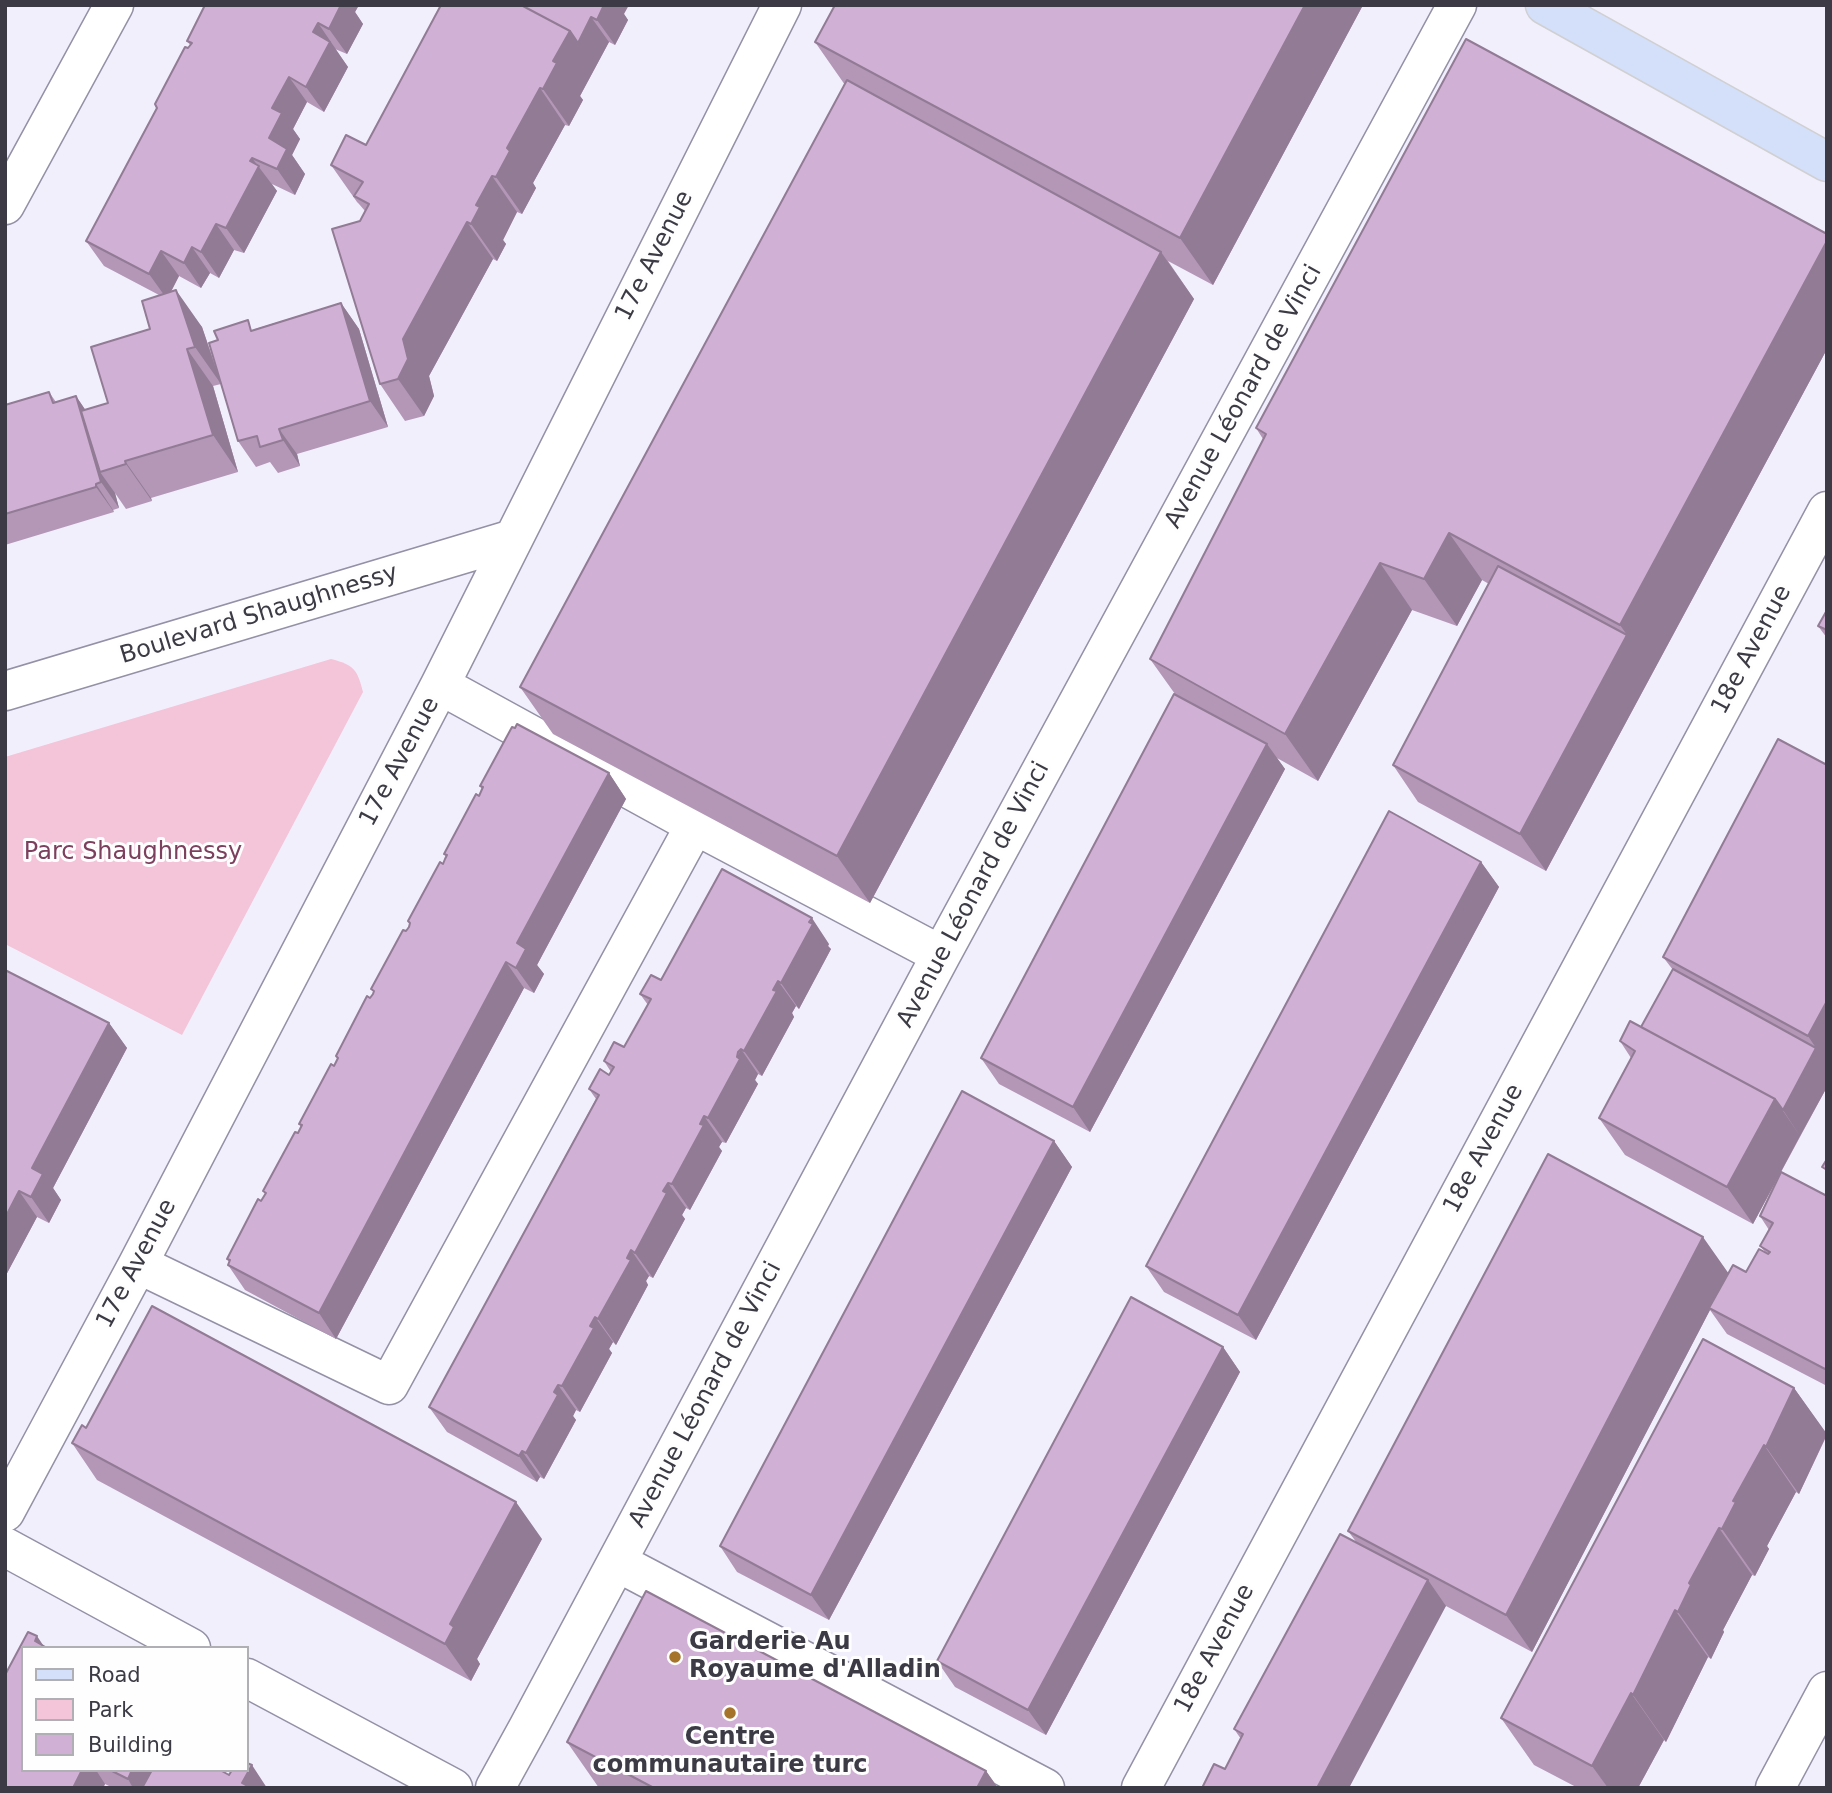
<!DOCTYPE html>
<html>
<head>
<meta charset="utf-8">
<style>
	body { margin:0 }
	#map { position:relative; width:1832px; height:1793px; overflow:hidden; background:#f2effd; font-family:"DejaVu Sans",sans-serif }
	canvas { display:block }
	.frame { position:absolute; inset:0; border:7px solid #3c3a44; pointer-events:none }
	.legend { position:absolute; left:21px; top:1646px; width:228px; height:126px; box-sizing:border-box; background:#fefefe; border:2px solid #b0b0b4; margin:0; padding:9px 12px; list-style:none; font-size:21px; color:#3c3a44 }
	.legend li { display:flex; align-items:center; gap:14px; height:35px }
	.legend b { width:35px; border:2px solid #b0b0b4 }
</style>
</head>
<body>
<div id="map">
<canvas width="1832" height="1793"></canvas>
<div class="frame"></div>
<ul class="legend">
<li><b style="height:9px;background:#d4dff9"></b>Road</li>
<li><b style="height:19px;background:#f4c4d9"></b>Park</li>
<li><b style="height:19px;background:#d1b0d5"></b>Building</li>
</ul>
</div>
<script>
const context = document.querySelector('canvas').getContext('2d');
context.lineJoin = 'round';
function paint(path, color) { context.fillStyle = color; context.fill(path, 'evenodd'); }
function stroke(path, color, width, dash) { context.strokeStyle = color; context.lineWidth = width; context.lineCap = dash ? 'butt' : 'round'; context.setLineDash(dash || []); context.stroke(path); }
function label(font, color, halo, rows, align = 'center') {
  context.font = font + ' "DejaVu Sans",sans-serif'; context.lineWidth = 6; context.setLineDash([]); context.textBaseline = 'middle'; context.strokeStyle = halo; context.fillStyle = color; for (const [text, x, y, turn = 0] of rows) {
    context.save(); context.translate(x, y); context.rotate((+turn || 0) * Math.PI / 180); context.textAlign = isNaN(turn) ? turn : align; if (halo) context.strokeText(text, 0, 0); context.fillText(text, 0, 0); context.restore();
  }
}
paint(new Path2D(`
	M331,659C354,665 357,669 363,692L182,1035L5,944V757Z`), '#f4c4d9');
const minor = new Path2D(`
	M5,205L114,5
	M440,685L695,825L941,955
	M5,691L513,539
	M138,1264L389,1385L695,825
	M5,1512L138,1264L440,685L782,5
	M5,1547L191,1648
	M617,1562L1045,1788
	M247,1678L453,1788
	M495,1788L528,1728L941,955L1457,5
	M1141,1788L1827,511
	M1775,1788L1827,1691`);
const major = new Path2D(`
	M1545,5L1827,162`);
stroke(minor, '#9490a6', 41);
stroke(major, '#d0d0d2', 41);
stroke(minor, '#fff', 38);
stroke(major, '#d4dff9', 38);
paint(new Path2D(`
	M205,5H359L355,12L363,24L347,54L335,49L348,67L324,112L307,102L293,129L300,139L292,155L305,174L295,195L272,184L277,191L244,253L234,250L219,278L210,273L201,288L179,276L171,292L202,327L218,373L255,329L341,303L359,329L388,427L297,454L300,466L278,473L270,462L256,467L238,441L221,384L213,386L238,472L151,498L152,501L126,509L115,493L119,508L113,510L114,512L5,545V405L49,392L56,402L76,396L85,410L108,403L150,329L159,295L104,266L86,241L190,45L187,41Z
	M441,5L624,14L628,20L615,45L609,42L580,96L583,100L569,126L565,125L533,183L536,188L522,214L517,212L503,240L506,244L497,261L493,259L429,376L434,396L424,416L405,421L380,384L360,221L365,211L359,204L357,202L331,165L366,145Z
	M835,5H1363L1213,285L1168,261L1194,299L870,903L553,734L520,687L845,85L815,42Z
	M1827,234V349L1546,871L1418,802L1393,765L1489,584L1482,580L1457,626L1412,610L1318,781L1277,758L1285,769L1090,1132L999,1084L981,1058L1175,694L1150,659L1263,439L1256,428Z
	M1827,610V638L1818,626Z
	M1827,765V1087L1753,1224L1625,1155L1599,1118L1631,1058L1620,1041L1641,1027L1673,970L1663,957Z
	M609,773L626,799L537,965L544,974L534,993L524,988L336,1339L245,1290L228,1265L229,1262L227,1259L265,1194L263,1191L301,1127L299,1124L334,1066L374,992L371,989L406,931L410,924L408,921L443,864L446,857L444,854L479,796L482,789L480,786Z
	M1481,862L1499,887L1256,1340L1164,1292L1146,1266Z
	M829,944L828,946L831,949L799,1009L796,1006L792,1013L794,1017L762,1076L758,1074L755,1080L758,1084L726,1143L722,1142L720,1145L719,1147L722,1151L690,1210L686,1208L682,1215L685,1219L653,1278L649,1276L646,1281L648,1285L616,1345L613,1342L609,1349L612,1353L580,1412L576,1410L573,1416L576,1420L544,1479L540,1477L537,1482L447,1432L429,1407L596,1099L589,1089L609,1075L611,1072L604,1061L624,1047L648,1005L640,994L661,980Z
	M5,970L109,1023L127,1048L53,1188L61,1200L49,1223L37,1217L5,1277Z
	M1054,1141L1072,1167L829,1620L737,1572L720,1546Z
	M1827,1196V1386L1727,1334L1710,1310L1532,1652L1446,1606L1225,1769L1241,1739L1234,1729L1357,1543L1348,1531L1728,1273L1746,1272L1765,1252L1760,1246L1769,1230L1760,1216Z
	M1223,1347L1240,1372L1046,1735L955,1687L937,1661Z
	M1794,1388L1827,1435L1799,1494L1796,1492L1767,1546L1769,1549L1755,1576L1752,1575L1723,1630L1724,1632L1711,1659L1708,1657L1666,1742L1664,1740L1638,1788H1578L1534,1765L1501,1718Z
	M86,1428L542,1539L477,1659L480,1664L471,1681L97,1480L72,1443Z
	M567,1742L986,1771L998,1788H599Z
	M23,1770H220L229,1775L267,1788H113L105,1784L103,1788H5Z`), '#b497b7');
paint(new Path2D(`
	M341,5H359L355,12L363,24L347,54L329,29Z
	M604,5H629L624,14L628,20L615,45L597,20Z
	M1305,5H1363L1213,285L1180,238Z
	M591,17L609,42L580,96L583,100L569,126L543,89L553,61L570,31Z
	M318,23L348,67L324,112L306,87L313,32Z
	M289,77L307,102L293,129L300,139L292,155L305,174L295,195L277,169L269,138L272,108Z
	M540,88L565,125L533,183L536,188L522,214L496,177L507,148Z
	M252,158L277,191L244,253L226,228Z
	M492,176L517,212L503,240L506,244L497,261L471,224L476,205Z
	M467,222L493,259L429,376L434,396L424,416L398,379L403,339Z
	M216,224L234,250L219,278L201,252Z
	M1827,241V349L1653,672L1620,625Z
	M192,247L210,273L201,288L184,263Z
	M161,251L179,276L167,299L149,274Z
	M1161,252L1194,299L870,903L837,856Z
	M176,290L202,327L221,384L195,347Z
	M341,303L359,329L388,427L370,401Z
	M187,349L213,386L238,472L213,435Z
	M76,396L93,421L100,472L115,493L119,508L101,482Z
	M279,429L297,454L300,466L283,440Z
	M125,461L151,498L152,501L126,464Z
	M96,484L113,510L114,512L96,487Z
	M1449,533L1482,580L1457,626L1424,579Z
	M1380,563L1412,610L1318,781L1285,734Z
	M1627,635L1653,672L1546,871L1520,834Z
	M1267,744L1285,769L1090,1132L1073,1107Z
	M609,773L626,799L537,965L544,974L534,993L516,968L517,943Z
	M1481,862L1499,887L1256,1340L1238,1315Z
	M812,918L829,944L828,946L831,949L799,1009L781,983Z
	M506,962L524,988L336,1339L319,1313Z
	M778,981L796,1006L792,1013L794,1017L762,1076L744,1051Z
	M1827,1001V1087L1800,1136L1783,1110L1816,1048L1808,1036Z
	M109,1023L127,1048L53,1188L61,1200L49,1223L31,1197L32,1168Z
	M741,1049L758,1074L755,1080L758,1084L726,1143L708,1118Z
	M1775,1099L1800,1136L1753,1224L1727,1187Z
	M704,1116L722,1142L719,1147L722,1151L690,1210L672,1184Z
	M1054,1141L1072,1167L829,1620L811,1595Z
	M668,1183L686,1208L682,1215L685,1219L653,1278L635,1253L663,1191Z
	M19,1191L37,1217L5,1277V1218Z
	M1703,1237L1729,1274L1709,1308L1710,1310L1532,1652L1506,1615Z
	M631,1250L649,1276L646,1281L648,1285L616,1345L598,1319Z
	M595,1317L613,1342L609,1349L612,1353L580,1412L562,1386Z
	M1223,1347L1240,1372L1046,1735L1028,1710Z
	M558,1385L576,1410L573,1416L576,1420L544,1479L526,1453Z
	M1794,1388L1827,1434L1799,1494L1766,1447Z
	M1764,1445L1796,1492L1767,1546L1769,1549L1755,1576L1722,1529L1733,1501Z
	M522,1451L540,1477L537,1482L519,1456Z
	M516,1502L542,1539L477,1659L480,1664L471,1681L445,1644L450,1624Z
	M1719,1528L1752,1575L1723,1630L1724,1632L1711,1659L1678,1612L1689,1583Z
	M1428,1580L1446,1606L1349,1788H1317Z
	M1675,1610L1708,1657L1666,1742L1633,1695Z
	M37,1636L45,1648L35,1641Z
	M1631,1693L1664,1740L1638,1788H1608L1592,1766Z
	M252,1765L267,1788H245L242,1783Z
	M82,1770H96L105,1784L103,1788H73Z
	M132,1770H162L154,1788H133L128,1779Z
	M986,1771L998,1788H977Z`), '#927b95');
const building = new Path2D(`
	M205,5H341L329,29L318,23L313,32L330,42L306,87L289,77L272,108L282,113L269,138L287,149L277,169L252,158L250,161L259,166L226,228L216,224L201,252L192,247L184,263L161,251L149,274L86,241L157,108L155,104L185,47L188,48L192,43L187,41Z
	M441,5H521L570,31L553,61L557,63L543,89L540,88L507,148L510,151L496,177L492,176L476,205L480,207L471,224L467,222L403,339L408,359L398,379L380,384L332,229L360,221L369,204L354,196L363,182L331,165L346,135L366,145Z
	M521,5H604L597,20L591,17L578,43L570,31Z
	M835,5H1305L1180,238L815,42Z
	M1466,39L1827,234V241L1620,625L1449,533L1424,579L1380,563L1285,734L1150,659L1266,434L1256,428Z
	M847,80L1161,252L837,856L520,687Z
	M176,290L195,347L187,349L213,435L125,461L126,464L100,472L81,411L108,403L91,347L150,329L142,301Z
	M341,303L370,401L279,429L283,440L260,447L257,436L238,441L209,343L218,340L214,331L248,320L251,331Z
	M49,392L53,403L76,396L101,482L96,484V487L5,514V405Z
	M1498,566L1627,635L1520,834L1393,765Z
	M1827,610V630L1818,626Z
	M1174,694L1267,744L1073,1107L981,1058Z
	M517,724L609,773L517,943L526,949L516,968L506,962L319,1313L228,1265L230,1260L227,1259L258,1199L261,1201L266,1193L263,1191L295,1132L298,1133L302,1125L299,1124L331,1064L334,1066L338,1058L336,1056L367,996L370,998L373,994L374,991L371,989L403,930L406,931L409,927L410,923L408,921L440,862L443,864L445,859L447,855L444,854L476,794L479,796L483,787L480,786L512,727L515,728Z
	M1778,739L1827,765V1001L1808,1036L1663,957Z
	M1389,811L1481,862L1238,1315L1146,1266Z
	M722,869L812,918L809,922L813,924L781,983L778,981L773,990L777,991L744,1051L741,1049L738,1052L737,1057L740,1059L708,1118L704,1116L700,1124L704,1125L672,1184L668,1183L663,1191L667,1193L635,1253L631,1250L627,1258L631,1260L598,1319L595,1317L590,1326L594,1328L562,1386L558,1385L554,1392L558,1395L526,1453L522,1451L519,1456L429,1407L599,1095L589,1089L600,1069L609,1075L614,1067L604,1061L614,1042L624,1047L651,999L640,994L651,975L661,980Z
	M1673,969L1816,1048L1783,1110L1775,1099L1641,1027Z
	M5,970L109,1023L32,1168L43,1174L31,1197L19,1191L5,1218Z
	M1630,1021L1775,1099L1727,1187L1599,1118L1635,1051L1620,1041Z
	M962,1091L1054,1141L811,1595L720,1546Z
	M1548,1154L1703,1237L1506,1615L1348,1531Z
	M1827,1159V1170L1822,1167Z
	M1781,1172L1827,1196V1366L1825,1369L1709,1308L1733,1265L1746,1272L1759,1249L1768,1254L1770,1252L1760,1246L1773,1223L1760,1216Z
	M1131,1297L1223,1347L1028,1710L937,1661Z
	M152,1306L516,1502L450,1624L454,1627L445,1644L72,1443L82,1425L86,1428Z
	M1703,1339L1794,1388L1766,1447L1764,1445L1733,1501L1736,1502L1722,1529L1719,1528L1689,1583L1691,1585L1678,1612L1675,1610L1633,1695L1631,1693L1592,1766L1501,1718Z
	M1340,1534L1428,1580L1317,1788H1202L1214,1764L1225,1769L1243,1734L1234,1729Z
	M646,1591L986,1771L977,1788H654L567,1742Z
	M28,1632L37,1636L35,1641L47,1648H23V1770H82L73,1788H5V1675Z
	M247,1763L252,1765L242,1783L251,1788H142L152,1770H220L229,1775L232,1770H247Z
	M110,1770H132L128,1779Z`);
paint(building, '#d1b0d5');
stroke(building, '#927b95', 2);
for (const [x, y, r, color] of [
	[675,1657,7,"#a5742a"],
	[730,1713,7,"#a5742a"]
]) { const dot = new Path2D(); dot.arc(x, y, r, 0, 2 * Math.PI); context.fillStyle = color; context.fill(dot); stroke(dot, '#fefefe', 2.5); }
label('24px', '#3c3a44', '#fefefe', [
	["17e Avenue",655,256,-63],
	["Avenue Léonard de Vinci",1244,397,-61],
	["Boulevard Shaughnessy",259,615,-17],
	["18e Avenue",1752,650,-62],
	["17e Avenue",400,762,-62],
	["Avenue Léonard de Vinci",974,895,-62],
	["18e Avenue",1484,1149,-62],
	["17e Avenue",137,1264,-62],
	["Avenue Léonard de Vinci",706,1395,-62],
	["18e Avenue",1215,1649,-62]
]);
label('24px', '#7d3f5e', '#fefefe', [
	["Parc Shaughnessy",133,853]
]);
label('bold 24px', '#3c3a44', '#fefefe', [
	["Garderie Au",689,1643],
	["Royaume d'Alladin",689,1671],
	["Centre",730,1738,"center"],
	["communautaire turc",730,1766,"center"]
], 'left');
</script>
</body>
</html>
